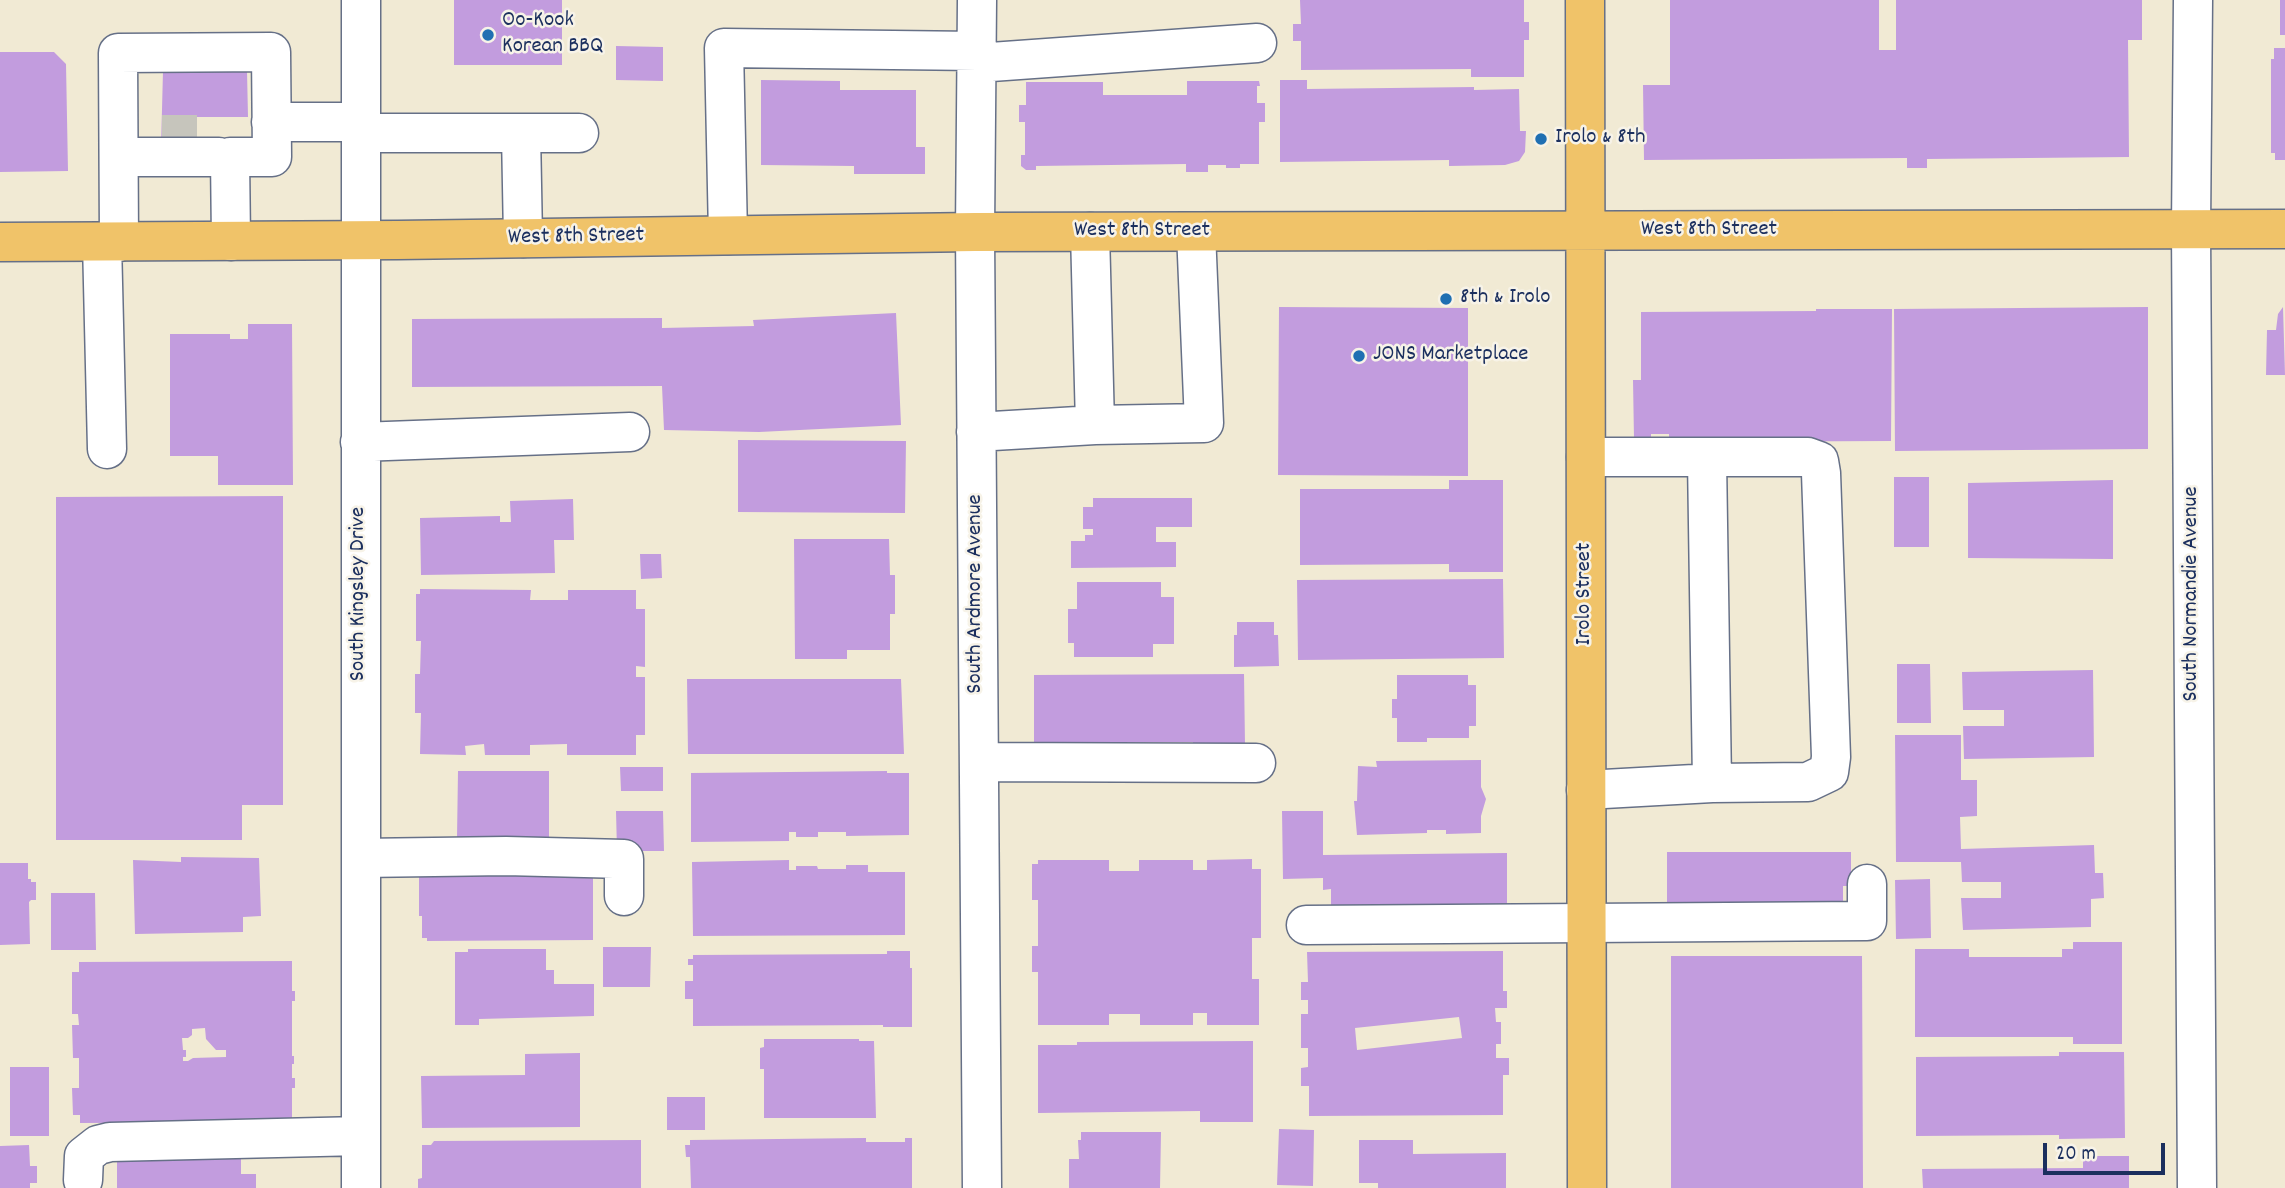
<!DOCTYPE html>
<html>
<head>
<meta charset="utf-8">
<style>
	body { margin:0 }
	#map { position:relative; width:2285px; height:1188px; overflow:hidden; background:#f1ead4; font-family:Dekko,sans-serif }
	canvas { display:block }
	.scale { position:absolute; left:2043px; top:1143px; width:122px; height:32px; box-sizing:border-box; border:4px solid #1b2f5e; border-top:0; padding-left:9px; font-size:21px; line-height:24px; white-space:nowrap; color:#1b2f5e; -webkit-text-stroke:5px #f7f3e8; paint-order:stroke }
</style>
</head>
<body>
<div id="map">
<canvas width="2285" height="1188"></canvas>
<div class="scale">20 m</div>
</div>
<script>
const context = document.querySelector('canvas').getContext('2d');
context.lineJoin = 'round';
function paint(path, color) { context.fillStyle = color; context.fill(path, 'evenodd'); }
function stroke(path, color, width, dash) { context.strokeStyle = color; context.lineWidth = width; context.lineCap = dash ? 'butt' : 'round'; context.setLineDash(dash || []); context.stroke(path); }
function label(font, color, halo, rows, align = 'center') {
  context.font = font + ' Dekko,sans-serif'; context.lineWidth = 5; context.setLineDash([]); context.textBaseline = 'middle'; context.strokeStyle = halo; context.fillStyle = color; for (const [text, x, y, turn = 0] of rows) {
    context.save(); context.translate(x, y); context.rotate((+turn || 0) * Math.PI / 180); context.textAlign = isNaN(turn) ? turn : align; if (halo) context.strokeText(text, 0, 0); context.fillText(text, 0, 0); context.restore();
  }
}
paint(new Path2D(`
	M454,0H562V65H454Z
	M1300,0H1524V22H1529V40H1524V77H1471V69L1301,70V41H1293V24H1301Z
	M1670,0H1879V50H1896V0H2142V40H2128L2129,157L1927,159V168H1907V158L1644,160L1643,85H1670Z
	M2280,0H2285V35H2280Z
	M616,46L663,47V81L616,80Z
	M2274,48H2285V160H2275V153H2271V59H2274Z
	M0,52H54L66,64L68,171L0,172Z
	M163,71H247L248,117H196L197,147L161,148Z
	M761,80L840,81V90H916V147H925V174H854V166L761,165Z
	M1280,80H1307V89L1474,87V90L1519,89L1520,131H1526L1525,152L1519,161L1505,165L1449,166V160L1280,162Z
	M1187,81H1259L1260,86H1257V103H1265V122H1259V164H1240V168H1226V165H1208V172H1186V164L1036,166V170H1026L1021,166V155H1025V122H1019V105H1026V82H1103V95H1187Z
	M1279,307L1468,308V476L1278,475Z
	M2148,307V449L1895,451L1894,309Z
	M2283,307L2285,375H2266L2267,330H2276L2278,314Z
	M1816,309H1892L1891,441L1669,442V434H1651V439H1634L1633,380H1641V312L1816,311Z
	M896,313L901,425L759,432L664,430L662,386L412,387V319L662,318V328L754,326L753,320Z
	M248,324H292L293,485H218V456H170V334H230V339H248Z
	M738,440L906,441L905,513L738,512Z
	M1894,477H1929V547H1894Z
	M1449,480H1503V572H1449V564L1300,565V489H1449Z
	M2113,480V559L1968,558V483Z
	M283,496V805H242V840H56V497Z
	M1093,498H1192V527H1156V542H1176V567L1071,568V541H1085V535H1093V529H1083V507H1093Z
	M573,499L574,540H554L555,573L421,575L420,518L500,516V522H511L510,501Z
	M794,539H889L890,575H895V614H890V650H847V659H795Z
	M640,554H661L662,578L641,579Z
	M1503,579L1504,658L1298,660L1297,580Z
	M1077,582H1161V597H1174V644H1153V657H1074V643H1068V609H1077Z
	M420,589L531,590L530,600H568V590H636V609H645V667L636,666V677H645V735H636V755H567V744L530,745V755H485L484,744L465,746L466,755L420,754L421,713H415V674H420L421,641H416V594H420Z
	M1237,622H1274V635H1278L1279,666L1234,667V635H1237Z
	M1897,664H1930L1931,723H1897Z
	M2093,670L2094,757L1964,759L1963,726H2004V710H1963L1962,672Z
	M1244,674L1245,745H1193V742H1096V745H1034V675Z
	M1397,675H1468V685H1476V726H1469V738H1427V742H1397V718H1392V699H1397Z
	M687,679H901L904,754H688Z
	M1895,735H1961V780H1977V816L1960,817L1961,849L2094,845L2095,873H2103L2104,898L2091,899V927L1963,930L1961,898H2001V882H1962L1961,862H1896Z
	M1481,760V787L1486,799L1481,816V833L1446,834V830H1427V833L1357,835L1354,801H1357L1358,766L1377,767L1376,761Z
	M620,767H663V791H621Z
	M458,771H549V839L457,838Z
	M887,771V773H909V835L846,836V832H818V837H796V832H789V841L691,842V773Z
	M616,811H663L664,851H617Z
	M1282,811H1323V855L1507,853V916L1331,917V889L1323,890V878L1283,879Z
	M1667,852H1851V886H1843V915L1667,916Z
	M181,857L259,858L261,916L243,917V932L135,934L133,860L181,862Z
	M1252,859V869H1261V938H1252V979H1259V1025H1207V1013H1193V1025H1140V1014H1109V1025H1038V972H1032V946H1038V900H1032V864H1038V860H1109V871H1139V860H1193V870H1207V860Z
	M789,860V870H796V866H817L818,869H846V865H868V872H905V935L693,936L692,862Z
	M0,863H28V879H31V882H36V900H31L29,902L30,944L0,945Z
	M593,867V940L427,941V938H422V916H419V868Z
	M1930,879L1931,938L1896,939L1895,880Z
	M51,893H95L96,950H51Z
	M2073,942H2122V1044H2073V1037H1915V949H1969V957H2062V949H2073Z
	M603,947H651L650,987H603Z
	M468,949H546V970H554V984H594V1016L479,1019V1025H455V952H468Z
	M887,951H910V968H912V1027H883V1025L693,1026V999H685V981H693V965H688V959H693V955L887,954Z
	M1503,951V991H1507V1008H1495L1496,1022H1501V1044H1496V1058H1509V1075H1503V1115L1309,1116V1086H1301V1068L1308,1067V1048H1301V1014H1308V1000H1301V982H1308L1307,952ZM1459,1017L1462,1038L1357,1050L1355,1028Z
	M1671,956H1862L1863,1188H1671Z
	M292,961V991H295V1001H292V1056H294V1064H292V1078H295V1088H292V1122L80,1123V1115H73L72,1088H79V1058H73L72,1025H79L78,1014H72V972H79V962ZM205,1028L206,1039L216,1050H226V1057L193,1058L188,1061H183V1057H186V1050H183L182,1038H188L192,1035V1029Z
	M764,1039H859V1041H874L876,1118H764V1069H760V1048L764,1047Z
	M1253,1041V1122H1200V1111L1038,1113V1045H1077V1042Z
	M2059,1052H2124L2125,1138L2059,1139V1135L1916,1136V1057L2059,1056Z
	M580,1053V1127L422,1128L421,1076L525,1075V1054Z
	M10,1067H49V1136H10Z
	M667,1097H705V1130H667Z
	M1279,1129L1314,1130L1313,1186L1277,1185Z
	M1081,1132H1161L1160,1188H1069V1159H1079L1078,1140H1081Z
	M866,1138V1142H905V1138H912V1188H691L690,1157H686L685,1145H690V1140Z
	M641,1140V1188H418V1179L422,1178V1145H431L434,1141Z
	M1359,1140H1413V1154L1506,1153V1188H1378V1183H1359Z
	M29,1145L30,1166H37V1183H30V1188H0V1146Z
	M117,1153H241V1174H256V1188H117Z
	M2083,1156H2129V1188H1923L1922,1169L2083,1168Z`), '#c29cde');
stroke(new Path2D(`
	M162,134H197`), '#c6c5bc', 38, [38, 19]);
const minor = new Path2D(`
	M361,0V1188
	M977,0L975,232L982,1188
	M2193,0L2191,229L2197,1188
	M977,63L1257,43
	M271,122H361
	M360,133H579
	M521,133L523,238
	M137,157H219
	M728,235L724,48L977,51
	M102,242L107,449
	M119,242L118,53L271,52L272,157H230L231,241
	M1095,425L1204,423L1196,232
	M976,432L1095,425L1090,232
	M360,442L630,432
	M1586,457H1808L1819,461L1821,473L1831,757L1829,772L1808,782L1712,783L1586,790
	M1707,459L1712,783
	M979,762L1256,763
	M361,858L506,856L624,859V896
	M1306,925L1867,921V884
	M83,1180L84,1156L98,1145L110,1142L361,1136`);
const major = new Path2D(`
	M1585,0L1587,1188
	M0,242L398,240L975,232L2285,229`);
stroke(minor, '#667087', 41);
stroke(major, '#667087', 41);
stroke(minor, '#fff', 38);
stroke(major, '#f0c369', 38);
for (const [x, y, r, color] of [
	[488,35,7,"#1f6fb2"],
	[1541,139,7,"#1f6fb2"],
	[1446,299,7,"#1f6fb2"],
	[1359,356,7,"#1f6fb2"]
]) { const dot = new Path2D(); dot.arc(x, y, r, 0, 2 * Math.PI); context.fillStyle = color; context.fill(dot); stroke(dot, '#f7f3e8', 2.5); }
label('23px', '#1b2f5e', '#f7f3e8', [
	["Oo-Kook",502,22],
	["Korean BBQ",502,48],
	["Irolo & 8th",1555,139],
	["8th & Irolo",1460,299],
	["JONS Marketplace",1373,356]
], 'left');
label('23px', '#1b2f5e', '#f7f3e8', [
	["West 8th Street",1709,231],
	["West 8th Street",1142,232],
	["West 8th Street",576,238,-1],
	["South Kingsley Drive",360,594,-90],
	["South Ardmore Avenue",977,594,-90],
	["Irolo Street",1586,594,-90],
	["South Normandie Avenue",2193,594,-90]
]);
</script>
</body>
</html>
